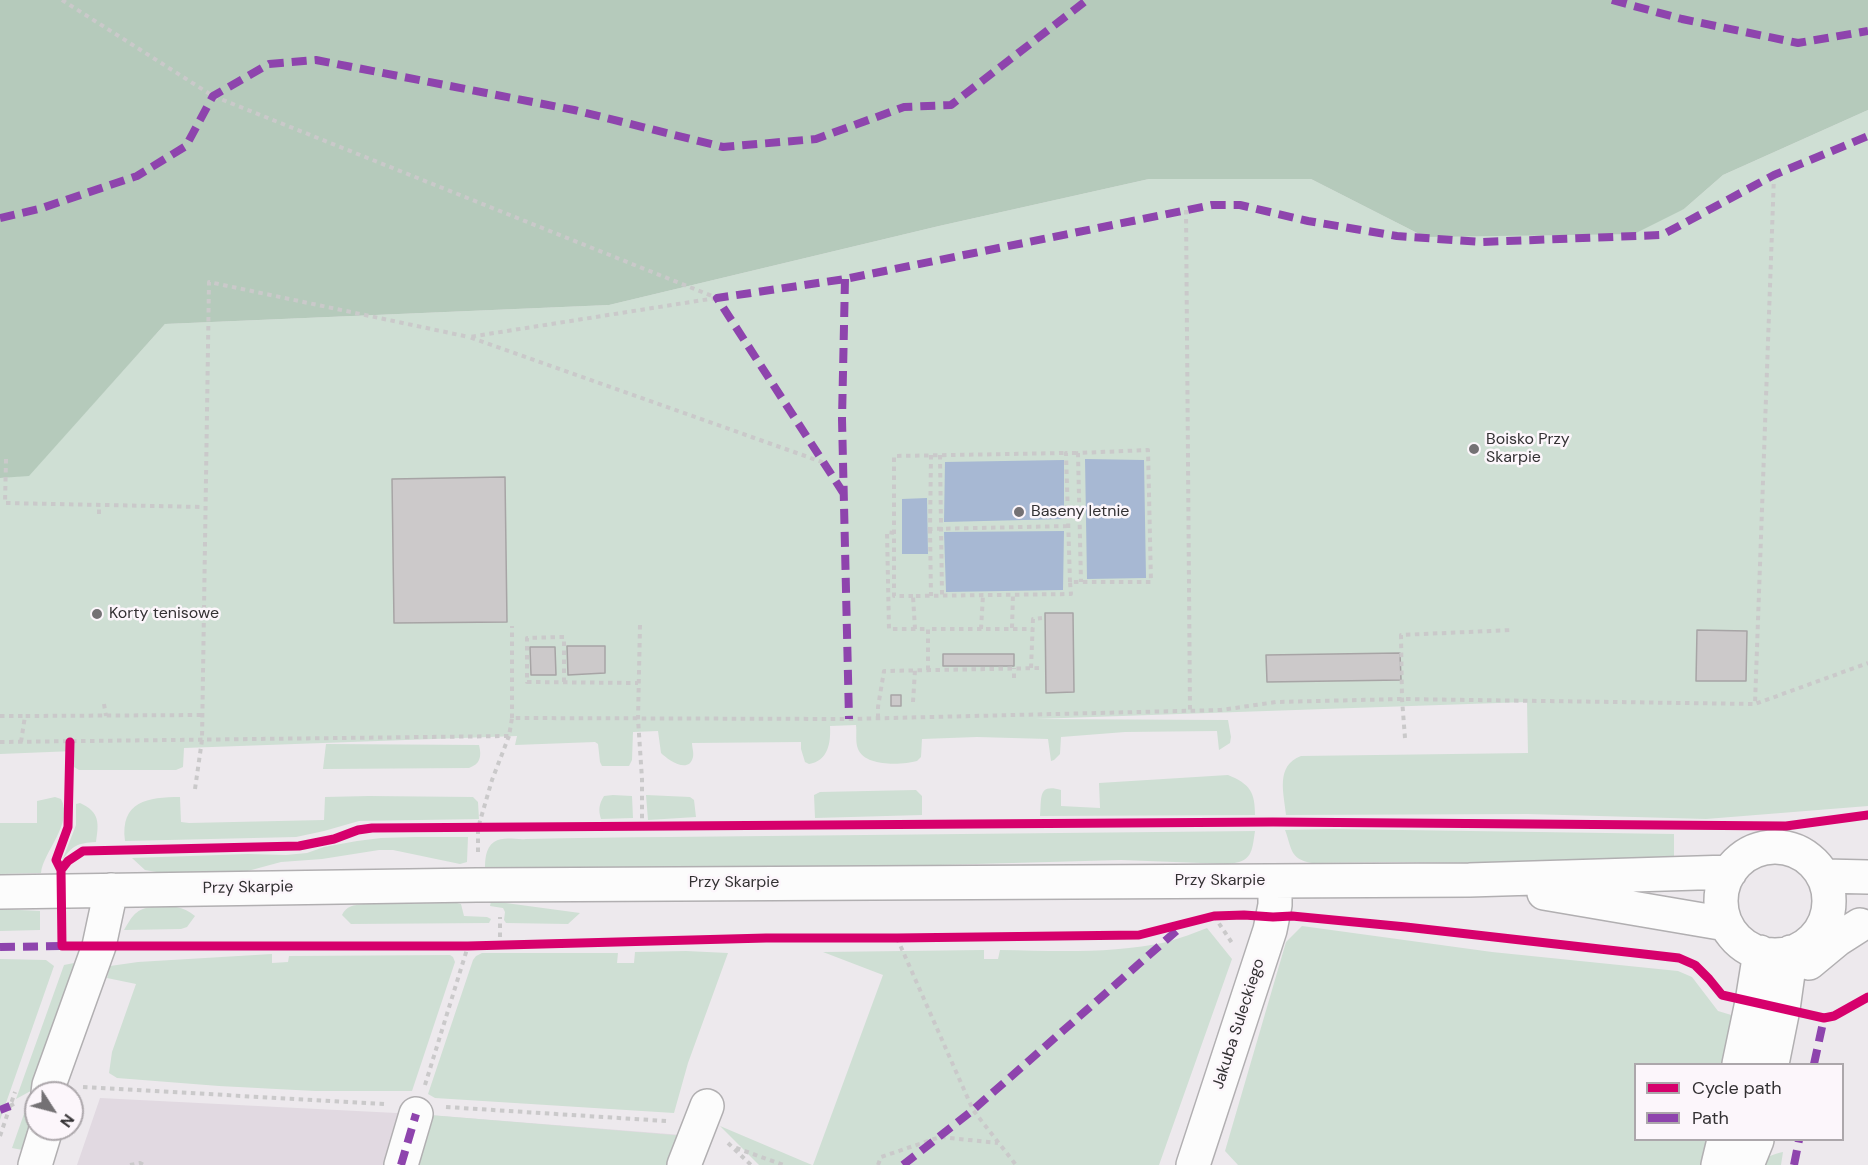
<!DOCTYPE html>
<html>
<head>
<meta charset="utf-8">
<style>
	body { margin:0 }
	#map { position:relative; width:1868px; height:1165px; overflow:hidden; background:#ede9ed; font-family:"DM Sans",sans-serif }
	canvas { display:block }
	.legend { position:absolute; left:1634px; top:1063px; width:210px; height:78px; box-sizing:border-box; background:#fcf6fb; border:2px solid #aca7ab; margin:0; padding:8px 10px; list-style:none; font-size:18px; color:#333133 }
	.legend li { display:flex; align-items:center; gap:12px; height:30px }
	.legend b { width:30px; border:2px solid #aca7ab }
	.north { position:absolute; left:24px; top:1081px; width:60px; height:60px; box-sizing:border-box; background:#fcf6fb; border:2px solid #aca7ab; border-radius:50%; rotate:126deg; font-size:16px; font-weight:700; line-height:24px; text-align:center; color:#333133 }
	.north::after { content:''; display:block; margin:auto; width:21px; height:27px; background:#747174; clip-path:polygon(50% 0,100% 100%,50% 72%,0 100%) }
</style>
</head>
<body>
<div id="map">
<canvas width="1868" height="1165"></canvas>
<ul class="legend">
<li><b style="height:8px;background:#d6006c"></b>Cycle path</li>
<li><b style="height:8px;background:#8e44ad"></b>Path</li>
</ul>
<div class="north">N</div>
</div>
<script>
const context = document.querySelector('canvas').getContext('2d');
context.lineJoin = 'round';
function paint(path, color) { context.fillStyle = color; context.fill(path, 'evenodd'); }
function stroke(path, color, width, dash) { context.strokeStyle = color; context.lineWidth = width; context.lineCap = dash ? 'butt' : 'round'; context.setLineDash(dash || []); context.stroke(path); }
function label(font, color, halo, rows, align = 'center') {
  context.font = font + ' "DM Sans",sans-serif'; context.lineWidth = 5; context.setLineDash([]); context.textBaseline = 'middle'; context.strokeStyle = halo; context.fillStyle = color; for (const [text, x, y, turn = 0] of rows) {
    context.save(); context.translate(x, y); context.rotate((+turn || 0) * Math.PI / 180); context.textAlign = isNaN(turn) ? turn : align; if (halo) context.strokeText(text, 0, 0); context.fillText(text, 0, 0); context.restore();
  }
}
paint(new Path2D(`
	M100,1098L416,1114L707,1137L696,1165H77Z`), '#e1d9e1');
paint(new Path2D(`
	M1868,110V806L1706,819L1528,814L1286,815C1284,793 1275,766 1301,756L1528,753L1527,702L1035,719L1228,720L1231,737L1230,743L1219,750L1217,731L1125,732L1061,737L1060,754L1054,760L1051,761L1048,739L977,737L922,739L921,757L917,761C902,765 865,767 858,749C855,742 857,732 856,725L830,726C831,743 828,761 809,764L805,762L801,749V742L692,743C692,747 694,753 693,757C689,775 667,759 661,753L658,731L633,732L632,760L629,766H602L600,762L598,744L595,742L515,745L517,736L184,748L183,767L176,770H79L74,767V751L0,754V478L29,475L165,324L609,305L939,226L1149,179H1311L1425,237L1684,209L1723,175Z
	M326,744L479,745C482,757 480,764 469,768L323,769Z
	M1228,775C1250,784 1255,792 1255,815L1040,816C1042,799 1037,783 1061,790V806L1100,808L1099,783Z
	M916,790L922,796V815L815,818L814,795L820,792Z
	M613,795L632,796L633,818L601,819C598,810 599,804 604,796Z
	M646,795L690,797L694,800L696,817L648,820Z
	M369,796L473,797L478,802L479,819L359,821L324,831L296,837L125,841C120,801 148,797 180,797L181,822L189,823L324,820L325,797Z
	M55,797L61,799C74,823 43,852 41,873L0,874V823H37V801Z
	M80,803C100,812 99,823 96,842C78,843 72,845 62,861L76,825V804Z
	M1334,829L1674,834V865L1396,862L1312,863C1289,859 1292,848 1285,830Z
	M1255,831C1252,852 1252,862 1228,864L1121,860L831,868L485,871C485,861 485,848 494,842C503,836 516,840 526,839C574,838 622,837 670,837Z
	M415,837H468L467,862L460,864L393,850H379L322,859L281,862L244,872L162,873L145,870L132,858L248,854L286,855L307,853L324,847L357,841L381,838Z
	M491,901L580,913L568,924L506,923L504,920L505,912L503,908L490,906Z
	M457,903L461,904L464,916L487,917L491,919L489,923L351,924L342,915C346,906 354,905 363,904Z
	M158,906C173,906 183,906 195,916L187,927L181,929L124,930C134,913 137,908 158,906Z
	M0,909L40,911V930L0,931Z
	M1302,926L1492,952L1678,971L1692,977L1718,1011L1738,1017L1728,1064H1636V1140H1711L1706,1165H1238L1225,1151L1286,942Z
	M1207,928L1232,959L1159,1165H813L883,975L823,952L984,950V959H998L1000,950C1056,951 1112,954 1167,942C1181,938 1194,933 1207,928Z
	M686,951L728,953L688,1063L674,1113L435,1098L428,1094L473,960L476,956L482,953H618L617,963H634L635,952Z
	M272,954V963L288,962L289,956L450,955L453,957L455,962L412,1091H315L219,1086L117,1078L109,1073L112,1052L136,984L107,978L110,966L138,962Z
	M0,959L46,960L54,966L0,1120Z
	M74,963L38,1087L16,1099L64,965Z
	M36,1098V1129L33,1152L12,1148L25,1111L33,1099Z
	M430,1115L685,1136L674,1165H414Z
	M720,1126L812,1165H759Z
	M1783,1152L1781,1165H1758C1764,1157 1774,1154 1783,1152Z`), '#cfdfd4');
paint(new Path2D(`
	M0,0H1868V110L1723,175L1684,209L1634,234L1425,237L1311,179H1149L939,226L609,305L165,324L29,476L0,478Z`), '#b5cabb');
paint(new Path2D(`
	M1085,459L1144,460L1146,578L1087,579Z
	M1064,460V519L944,522L945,462Z
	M927,498L928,554H902V499Z
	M1064,531L1063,590L946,592L944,532Z`), '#a7b8d3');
const building = new Path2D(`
	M505,477L507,622L394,623L392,479Z
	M1045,613H1073L1074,692L1046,693Z
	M1697,630L1747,631L1746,681H1696Z
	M567,646H605V673L568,675Z
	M530,647H555L556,675H531Z
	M1400,653L1401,680L1267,682L1266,655Z
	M943,654H1014V666H943Z
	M891,695H901V706H891Z`);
paint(building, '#ccc9ca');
stroke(building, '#a7a4a5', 1.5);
const minor = new Path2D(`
	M1721 901a54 54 0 1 1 108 0a54 54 0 1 1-108 0Z
	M1824,876L1868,877
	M0,892L477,885L1469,880L1730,872
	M1544,893L1726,924
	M1809,963L1838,939L1860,925
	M1739,1064L1752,1002L1760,952
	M1772,1064L1783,1009L1791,952
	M48,1093L49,1085L99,946L111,890
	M35,1165L46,1129
	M401,1165L416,1114
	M684,1165L707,1106
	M1193,1165L1270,930L1275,905V881
	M1718,1165L1724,1140
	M1747,1165L1757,1140`);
stroke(minor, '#b1afb1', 36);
stroke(new Path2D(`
	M62,0L213,96L717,298
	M1774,175L1755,704L1868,663
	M1186,210L1190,711
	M716,298L469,337L825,463
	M931,455L930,529L1069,526
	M940,455L942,595
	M6,459L5,503L204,507
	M99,514V505
	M930,529L931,596
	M894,533L887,532L889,629H928
	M1070,582L1066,453H1078
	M913,596H894V456L1066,453
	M640,625L638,719L642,779V826
	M1012,628L1013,594
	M915,629L913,596L1071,594L1070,582H1151L1148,450L1078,453L1081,582
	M981,629L983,595
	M1031,668L1033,619L1042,618
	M928,670V629H1033
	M1014,678V668
	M564,682V637L527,638V682L638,683
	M913,702L915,670
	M104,704L106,716
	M0,716H25
	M512,718V626
	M878,718V707L884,671L1041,668
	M1405,738L1402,699L1401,635L1512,630
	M0,742L509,736L512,718L849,719L1221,710L1276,702L1402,699L1755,704
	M21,742L25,716L202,715
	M195,789L202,740L209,282L469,337
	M478,852V828L492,780L509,736
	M1214,916L1232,943
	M897,938L973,1110L1016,1165
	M500,946V917
	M425,1085L468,946
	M83,1087L384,1104
	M10,1106L17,1102
	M446,1107L666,1121
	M0,1136L15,1092
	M728,1143L751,1165
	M736,1148L784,1165
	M130,1165L140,1163L144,1165
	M878,1165L881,1157L940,1137L998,1143`), '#cac9ca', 4, [4.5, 4.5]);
stroke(minor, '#fcfcfc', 33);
stroke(new Path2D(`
	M1612,0L1682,19L1798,43L1868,31
	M0,218L39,209L137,176L186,146L213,96L269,64L316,60L574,110L723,147L816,139L904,107L951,105L1087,0
	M845,279L842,419L849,719
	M844,494L717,298L845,279L1212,205H1240L1308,221L1397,236L1481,242L1662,235L1774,175L1868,136
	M0,947L62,946
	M1814,1064L1824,1018
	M0,1110L10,1106
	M401,1165L416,1114
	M903,1165L973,1110L1182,926
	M1794,1165L1799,1140`), '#8e44ad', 8, [15, 8]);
stroke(new Path2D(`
	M70,742L68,827L56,860L61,870L62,946H468L766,938H897L1139,935L1214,916L1244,915L1273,917L1292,916L1406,927L1679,958L1695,965L1709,979L1722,995L1824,1018L1834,1016L1868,997
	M61,870L68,861L83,851L299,846L334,839L358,830L372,828L1273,822L1786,826L1868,815`), '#d6006c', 9);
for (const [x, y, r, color] of [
	[1474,449,6,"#747174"],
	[1019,512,6,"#747174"],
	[97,614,6,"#747174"]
]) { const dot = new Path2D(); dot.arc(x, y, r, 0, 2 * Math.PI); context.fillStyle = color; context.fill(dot); stroke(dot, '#fcf6fb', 2); }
label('16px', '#333133', '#fcf6fb', [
	["Boisko Przy",1486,440],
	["Skarpie",1486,458],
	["Baseny letnie",1031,512],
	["Korty tenisowe",109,614]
], 'left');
label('16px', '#333133', '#fcf6fb', [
	["Przy Skarpie",1220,881],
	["Przy Skarpie",734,883],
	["Przy Skarpie",248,888,-1],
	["Jakuba Suleckiego",1239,1024,-72]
]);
</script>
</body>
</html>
